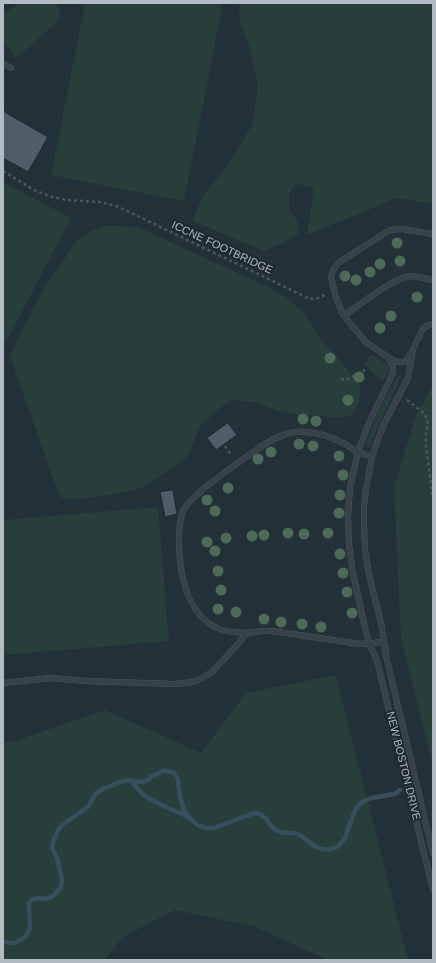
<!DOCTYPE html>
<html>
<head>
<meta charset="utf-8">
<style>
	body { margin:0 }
	#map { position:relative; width:436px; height:963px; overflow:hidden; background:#223037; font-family:Helvetica,sans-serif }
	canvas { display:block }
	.frame { position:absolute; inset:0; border:4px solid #b1bcc4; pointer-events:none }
</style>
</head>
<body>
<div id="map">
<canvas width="436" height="963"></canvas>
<div class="frame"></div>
</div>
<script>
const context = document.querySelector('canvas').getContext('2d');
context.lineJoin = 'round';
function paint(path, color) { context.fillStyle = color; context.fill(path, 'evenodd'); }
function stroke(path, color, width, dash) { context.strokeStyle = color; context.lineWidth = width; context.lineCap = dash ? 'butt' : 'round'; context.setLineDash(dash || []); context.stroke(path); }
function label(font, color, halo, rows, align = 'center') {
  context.font = font + ' Helvetica,sans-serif'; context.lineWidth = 3.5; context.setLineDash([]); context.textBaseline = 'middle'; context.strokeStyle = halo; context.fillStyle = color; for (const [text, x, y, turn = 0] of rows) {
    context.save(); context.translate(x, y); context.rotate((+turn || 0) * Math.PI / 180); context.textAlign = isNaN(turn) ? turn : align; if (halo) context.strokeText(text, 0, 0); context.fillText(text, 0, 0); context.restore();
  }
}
paint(new Path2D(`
	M21,3H56L60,12L57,22L16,58L3,41V13Z
	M85,3H223L184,201L51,175Z
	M239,3H433V204L397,198L307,235L314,187L296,184L289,194V210L297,220L299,233L280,245L263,251L193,221L202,197L226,168L252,125L258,87L249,46L240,24Z
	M3,182L71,218L3,348Z
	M104,226H120L140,228L272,289L290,300L305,314L320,339L334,353L361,387L359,401L352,415L336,418L314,415H295L277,411L255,402L231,400L218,410L199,427L189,455L176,466L142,488L111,495L69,500L61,497L55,484L10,356L19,336L41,293L75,243L88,232Z
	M373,355L389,366V371L383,380H381L364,364L369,357Z
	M398,375L401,376L400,380L380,422L370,446L367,447L366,443L375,419L385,399Z
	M433,385V765L401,638L394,486L417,413Z
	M158,507L169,641L3,655V520Z
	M336,675L408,960H334L326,959L255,927L175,910L123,937L104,960H3V742L18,740L105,710L201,753L246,693Z`), '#283e3a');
stroke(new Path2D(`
	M131,781C135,785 139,791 144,795C156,804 174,810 188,817
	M3,941C9,944 13,944 19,941C36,932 28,919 29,903L33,899L39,898L45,899L52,897L56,893L61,887L62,880L58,861L52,847L54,839L58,830L62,825L88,807L96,793L103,789L120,782L127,780L142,782L146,781L151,777L163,771H168L174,773L178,780L180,797L184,810L189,817L197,825L205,828H214L254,813C268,813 268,829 280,832C286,834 292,832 298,834C304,837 308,842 313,845C327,854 340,849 346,835C350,825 352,812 360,804C369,796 382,797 393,794C396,794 398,791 400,790`), '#374f5d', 4.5);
const building = new Path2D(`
	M3,111L48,137L28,172L3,158Z
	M228,423L237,435L216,450L207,438Z
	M173,490L177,514L165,517L160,492Z`);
paint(building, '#4e5d66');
stroke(building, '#1d282f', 1);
const service = new Path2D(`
	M3,63L11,68
	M344,316C359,305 394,277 411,276C418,276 426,279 433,280
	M433,324L426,326L423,329L413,349L410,367L408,378L384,424L375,447L372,457L366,489L364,507V526L365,550L369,575L381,623L387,660L433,853
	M411,353L408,358L404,362H399L394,361L367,343L352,326L344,316L336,298L331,277L333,270L338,263L390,230L402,229L433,234
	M389,359L393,365V373L368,425L358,452L350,488L348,516L349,545L353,573L366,633L369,643L377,661L433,890
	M247,633C237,632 226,633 217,628C186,613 179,572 179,541C179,531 179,520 183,511C187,504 193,498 199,493C210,483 223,474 235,465C250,455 267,440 284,435C287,433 292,433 295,432C312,431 330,436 345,444C349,446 353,450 358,452C362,454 368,455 372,457
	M3,683L51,678L85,681L175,684L193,682L198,680L212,672L237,645L247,633L262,631H272L360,644L383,642`);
stroke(service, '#545f66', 6);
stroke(new Path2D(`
	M3,171L34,190L52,197L67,200L100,202L119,207L310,299L318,298L325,295
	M341,379L346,380L365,370
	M407,400L425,414L428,423L426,434V446L433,499
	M225,446L232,456`), '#465a57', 2.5, [3, 3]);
stroke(service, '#364148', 5.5);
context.fillStyle = '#4d6957';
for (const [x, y] of [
	[397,243],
	[400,261],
	[380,264],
	[370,272],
	[345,276],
	[356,280],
	[417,297],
	[391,316],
	[380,328],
	[330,358],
	[359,377],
	[348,400],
	[303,419],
	[316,421],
	[299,444],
	[313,446],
	[271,452],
	[339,456],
	[258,459],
	[343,475],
	[228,488],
	[340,495],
	[207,500],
	[215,511],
	[339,513],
	[288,533],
	[328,533],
	[304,534],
	[264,535],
	[252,536],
	[226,538],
	[207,542],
	[215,551],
	[340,554],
	[218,571],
	[343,573],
	[221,590],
	[347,592],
	[218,609],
	[236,612],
	[352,613],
	[264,619],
	[281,622],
	[302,624],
	[321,627]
]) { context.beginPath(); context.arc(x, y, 5.5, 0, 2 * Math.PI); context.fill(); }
label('11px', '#b1bcc4', '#1b262d', [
	["ICCNE FOOTBRIDGE",222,248,25],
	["NEW BOSTON DRIVE",403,766,76]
]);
</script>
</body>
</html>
